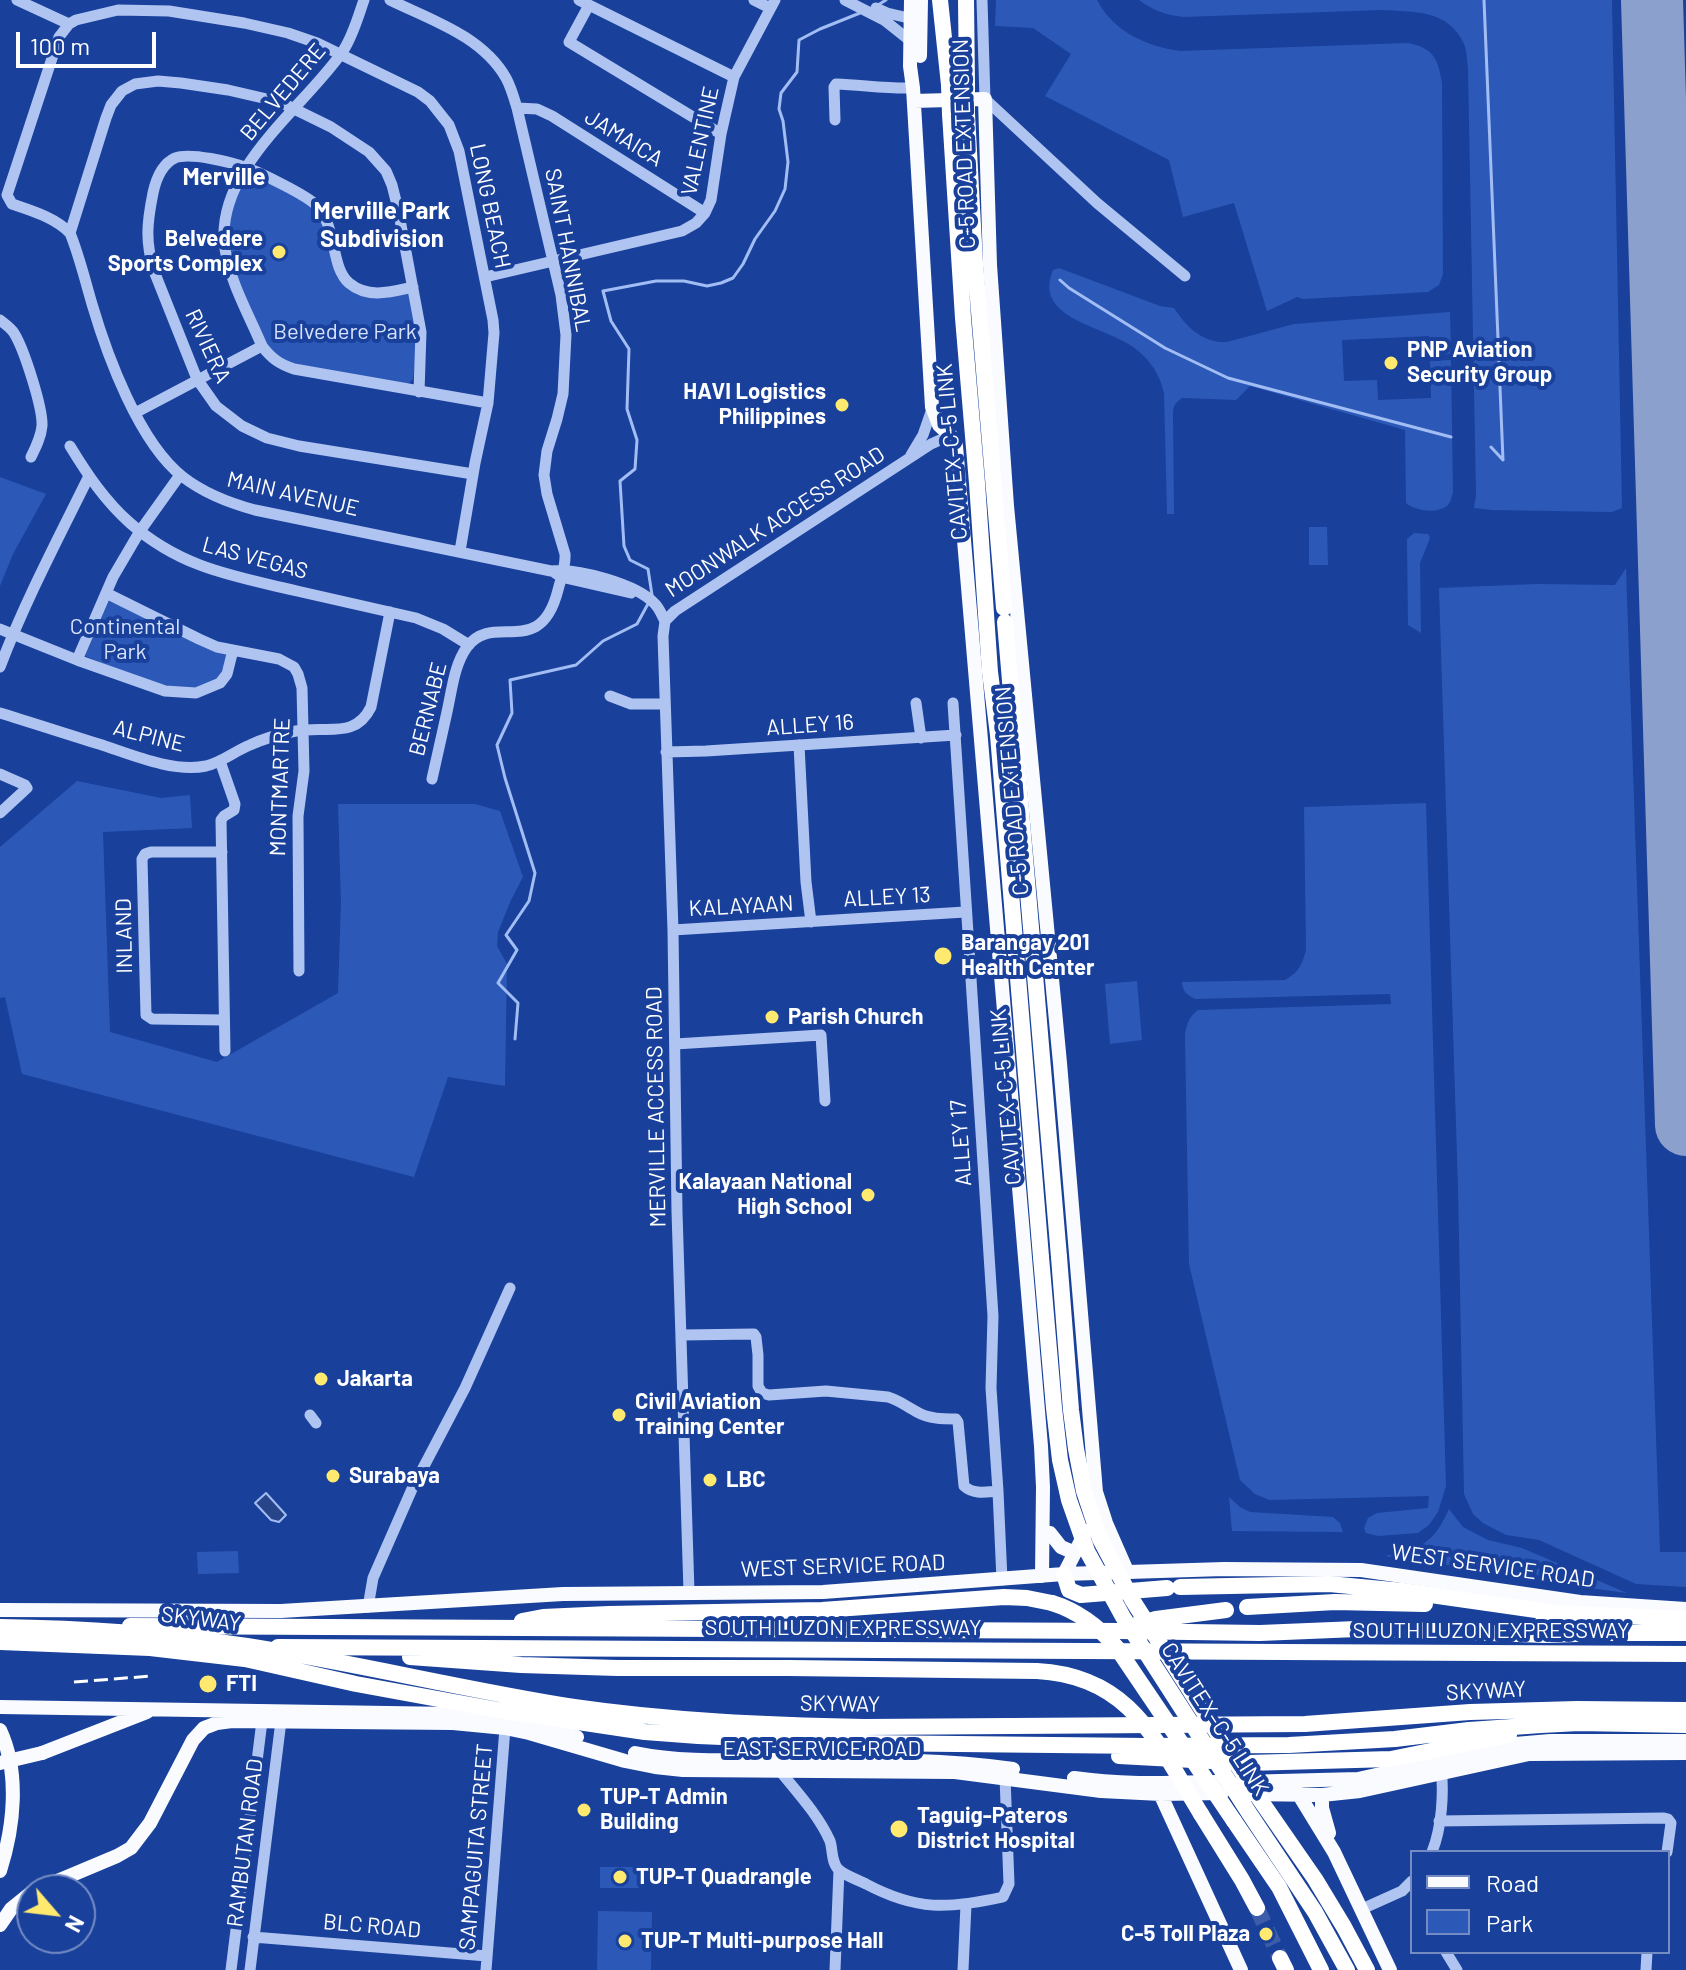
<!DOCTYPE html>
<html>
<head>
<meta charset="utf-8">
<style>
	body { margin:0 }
	#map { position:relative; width:1686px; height:1970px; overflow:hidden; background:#19409b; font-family:Barlow,sans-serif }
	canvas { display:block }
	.legend { position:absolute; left:1410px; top:1850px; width:260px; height:104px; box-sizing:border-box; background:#19409b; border:2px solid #758cc3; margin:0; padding:10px 14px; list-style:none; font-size:24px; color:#fff }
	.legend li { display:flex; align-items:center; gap:16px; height:40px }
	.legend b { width:40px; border:2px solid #758cc3 }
	.north { position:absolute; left:16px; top:1874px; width:80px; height:80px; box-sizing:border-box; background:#19409b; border:2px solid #758cc3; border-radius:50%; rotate:118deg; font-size:22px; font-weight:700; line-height:32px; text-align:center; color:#fff }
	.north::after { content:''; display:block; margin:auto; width:28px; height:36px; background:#ffe96f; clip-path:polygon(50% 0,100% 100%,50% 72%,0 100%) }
	.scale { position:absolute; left:16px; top:32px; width:140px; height:36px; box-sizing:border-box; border:4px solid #fff; border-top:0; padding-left:10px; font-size:24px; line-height:28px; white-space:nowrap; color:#fff; -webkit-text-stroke:6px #19409b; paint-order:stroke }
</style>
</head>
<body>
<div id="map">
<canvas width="1686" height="1970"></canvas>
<ul class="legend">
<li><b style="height:10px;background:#f9fbff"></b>Road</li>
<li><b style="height:22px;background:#2c59b8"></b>Park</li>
</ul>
<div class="north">N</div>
<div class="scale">100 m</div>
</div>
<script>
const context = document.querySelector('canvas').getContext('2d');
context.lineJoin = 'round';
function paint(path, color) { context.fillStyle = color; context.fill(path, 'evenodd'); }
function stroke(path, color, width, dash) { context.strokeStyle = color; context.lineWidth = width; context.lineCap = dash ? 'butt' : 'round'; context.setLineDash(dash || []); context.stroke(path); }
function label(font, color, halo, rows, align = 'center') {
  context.font = font + ' Barlow,sans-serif'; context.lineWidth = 8; context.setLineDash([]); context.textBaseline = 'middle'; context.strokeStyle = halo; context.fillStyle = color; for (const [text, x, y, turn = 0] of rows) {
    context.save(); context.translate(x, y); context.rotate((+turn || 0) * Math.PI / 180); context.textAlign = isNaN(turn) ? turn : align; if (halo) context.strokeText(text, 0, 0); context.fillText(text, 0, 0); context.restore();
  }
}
paint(new Path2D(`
	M996,0H1097C1114,32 1146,46 1180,51L1408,43C1434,48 1438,59 1442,83L1443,274L1439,285L1428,292L1303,299L1297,297L1267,311L1234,203L1183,217L1169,160L1045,96L1071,54L1033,28L995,26Z
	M1139,0H1612L1622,508L1612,512L1492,510L1474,508L1476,495L1468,69C1467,61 1467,51 1464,44C1448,9 1414,12 1381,10L1183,17C1166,15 1152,10 1139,0Z
	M248,173L300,198L311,206L322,220L337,278L346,286L410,293L420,327L413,379L407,385L294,366L271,352L263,340L235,281L226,231L237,191Z
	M1059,268L1160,306L1174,308C1187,328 1203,343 1227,342L1294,324L1450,312L1451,354L1430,355L1429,336L1342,340L1344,381L1377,380L1378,400L1431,398L1430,361L1451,360L1453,493C1451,498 1451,502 1447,506C1437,514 1415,511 1406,503L1405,430L1250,386L1236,400L1182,398C1175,403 1173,406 1173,414L1174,514H1167L1164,393C1159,373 1150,359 1133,347C1105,326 1032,319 1053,270Z
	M0,477L46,494L13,554L0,586Z
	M1309,527H1327L1328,565H1309Z
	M1414,533L1428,534L1430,538L1420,563L1421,633L1408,625L1407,539Z
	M1626,568L1660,1552H1686V1587L1636,1584L1539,1540L1506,1535L1483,1523L1473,1514L1464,1494L1458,1187L1439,588L1536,584L1615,585Z
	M109,601L228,653C225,661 224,670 218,677C191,707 116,668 85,656Z
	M77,781L161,798L190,795L192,828L103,832L110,1032L217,1062L338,993L341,903L338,804H475L500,811L523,877L511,900L498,932L497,946L507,964L505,1086L448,1077L414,1177L22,1074L5,997L0,998V847Z
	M1426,803L1446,1486L1438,1512L1429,1525L1418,1533L1378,1536L1366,1533L1364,1528L1368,1518L1377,1513L1428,1508L1429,1496L1269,1500L1255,1494L1240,1480L1189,1264L1185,1034C1187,1023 1189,1017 1198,1010L1391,1004L1390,994L1195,999C1186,994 1183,992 1182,982L1285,980C1299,972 1302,965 1306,950L1304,807Z
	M1137,981L1142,1040L1110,1044L1105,984Z
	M1229,1497L1240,1507L1250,1512L1333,1517L1340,1523L1343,1532L1232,1531Z
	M1449,1509L1463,1527L1488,1540L1522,1548L1627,1593C1546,1583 1466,1566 1385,1556C1422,1548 1433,1544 1449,1509Z
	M238,1551L239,1573L198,1574L197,1552Z
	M600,1867H639V1888H600Z
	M598,1911L652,1912L651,1970H597Z`), '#2c59b8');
const water = new Path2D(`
	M266,1493L286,1515L279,1522L271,1520L255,1503Z`);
paint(water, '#28458a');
stroke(water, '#a2bdf4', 2);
stroke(new Path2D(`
	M1484,0L1503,460
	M878,5L886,0
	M1060,280L1069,288L1165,348L1228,378L1451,437
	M1491,447L1503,460
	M652,595L648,569L630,560L624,546L620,481L635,469L637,440L627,409L629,349L611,321L603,291L656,281H684L707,286L721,283L733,278L743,264L755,239L775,211L785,189L788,162L783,121L779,109L781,93L797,72L799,40L820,29L860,13
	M515,1039L518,1003L498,983L517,950L506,935L529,901L535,873L505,778L497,745L512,713L510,680L576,665L603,641L637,624L649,602`), '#a2bdf4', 3);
stroke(new Path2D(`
	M1654,49L1667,112L1686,181
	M1673,722L1686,755
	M1677,854L1686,825`), '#8ca0cd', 26);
stroke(new Path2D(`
	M1652,0L1686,1125`), '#8ca0cd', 62);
stroke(new Path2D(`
	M1257,1908L1280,1958`), '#3c5daa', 16, [16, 8]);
stroke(new Path2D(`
	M17,0L69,24
	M364,0C358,17 353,36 343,51C304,108 213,170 225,249C230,282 249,315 262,346C271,358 279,364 294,369L488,403
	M390,0C431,20 482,36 506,78C511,87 514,98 517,108L561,295L566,335L563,394L557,419L547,451L544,475L547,494L565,554C566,566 561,578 558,590C540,661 493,611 467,647C454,665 452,690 447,712C442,734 437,756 432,779
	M579,0L734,77
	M754,0L770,8
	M845,0L884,20L913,43
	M982,0L985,99L1097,203L1185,276
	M589,5L569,42L721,134
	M876,8L887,13L917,20
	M517,108L537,109L552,116L705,213
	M835,120L834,87L836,84C863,85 887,89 913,88
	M70,233L106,118L111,105L122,91L135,84L158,81L181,83L228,90L280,102L331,127L369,152L386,171L392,185L398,209L421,332L419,392
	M485,277L682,231L696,223L705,213L711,200L721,134L734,77L775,0
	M413,287C391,292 368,299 349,283C330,267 338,227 316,205C306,195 261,173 247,168C231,162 190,152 175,158C162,164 156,179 153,193C147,223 145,241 154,271L197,379L216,406L242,426L267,438L299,446L473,474
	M0,320C5,324 11,328 14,333C24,349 43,408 42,426C41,437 36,447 31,457
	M135,413L262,346
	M70,446C87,474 105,501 130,523C181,568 233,576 297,591C337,600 376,609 416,618L443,629L469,645
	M911,455L923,435L932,409
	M460,551L475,463L488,403L494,333L493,320L459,151L449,125L430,101L418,92L317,43L288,33L244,23L169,11L118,10L76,20L69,24L59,37L7,195L12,204C32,211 54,217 70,233C79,255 85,280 92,304C107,355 139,443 183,477C205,494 229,503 255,510L551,571C577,568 637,584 655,604C660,609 662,616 665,621
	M555,573L561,577L631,593
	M106,593L199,639L217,647L279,659L294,667L298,674L302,688L304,771L298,816L299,971
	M665,621L663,636L673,930L677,1212L689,1592
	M665,621L675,611L931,444L940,440H948L956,446
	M0,629L77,660L165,691L196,693L220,683L227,674L233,650
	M77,660L113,577L140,531L180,475
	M0,667C25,601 58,539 89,476
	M610,696L631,704H665
	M916,703L921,738
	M953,703L993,1316L991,1388L998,1491L1002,1580
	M0,713C33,723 66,734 99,744C130,754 173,773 206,766C222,762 235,751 250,745C265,738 280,734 296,731C326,725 355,740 371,707L390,612
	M799,745L806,882L811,922
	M666,752L706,751L956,735
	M220,761L235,804L234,810L224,816L221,820L225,1051
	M0,774L25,785L27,788L0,813
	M222,852H151L145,854L142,859L146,1015L152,1019L223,1020
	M673,930L965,912
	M675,1044L821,1035L825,1101
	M682,1335L754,1334L756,1337L758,1355V1386L762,1393L769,1395L826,1391L888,1397C899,1400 907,1407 917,1412C929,1419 943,1419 956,1419L958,1422L964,1486C974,1495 986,1492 998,1491
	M310,1415L316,1423
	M368,1607L373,1578L412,1489L465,1388L510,1288
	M780,1771C798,1793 819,1816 830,1841C833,1850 831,1863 839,1870C846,1876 858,1880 866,1884C917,1911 948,1909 1003,1897L1009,1884L1005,1777
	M1439,1821L1664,1818L1668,1819L1671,1823L1667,1852
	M1432,1852C1442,1827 1444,1793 1441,1766
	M1362,1909L1402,1891L1412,1881
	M253,1937L487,1956
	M1446,1952L1457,1970
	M231,1970L262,1721
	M250,1970L281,1721
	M486,1970L505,1728
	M835,1970L839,1870
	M963,1970L966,1905
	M1646,1970L1647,1952`), '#afc4f1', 11);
stroke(new Path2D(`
	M911,0L910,66L913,88L932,407L939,425L953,438L956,446L1041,1446L1043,1487L1042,1576
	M920,56L921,0
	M914,101L985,99L990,265L1007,506L1060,1063L1096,1492L1106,1523L1127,1571
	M1050,1533L1061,1547L1075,1553
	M1064,1574L1086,1531
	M0,1610L281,1611L563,1594L823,1592L1064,1574L1224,1569L1361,1570L1580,1602L1686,1609
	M0,1707L453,1714L506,1718L577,1737
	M0,1730C20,1773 14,1827 0,1871
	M42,1753L147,1712
	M635,1753C684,1763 732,1760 781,1760C859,1760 936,1758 1013,1769
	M1074,1778C1121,1785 1169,1783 1216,1782
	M1241,1782L1358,1779L1515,1744L1550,1741H1686
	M1158,1789L1241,1970
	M1296,1790L1334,1852L1390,1970
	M1247,1794L1322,1795L1360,1791L1529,1754L1686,1753
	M1322,1795V1808L1329,1833
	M36,1890L117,1856L131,1848L150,1823L193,1740L204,1728L217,1723L232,1721L453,1723L505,1728L529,1733L625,1761L655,1767L683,1770L955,1772L1101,1791L1161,1794L1222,1793
	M0,1925L11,1909L32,1892`), '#f9fbff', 14);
stroke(new Path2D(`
	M940,0L949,85
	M966,0L967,84
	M950,114L963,318L977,483L990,672L998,735L1041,1257
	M967,114L975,263L1004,608
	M1005,622L1059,1257
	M1064,1574L1069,1590L1081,1595L1167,1588
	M1180,1587L1329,1584L1403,1591L1557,1613L1686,1619
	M1247,1607L1335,1602L1425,1604
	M522,1621L543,1617L609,1614L822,1610L1004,1597L1027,1598L1052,1603
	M1543,1622L1616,1633
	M1136,1625L1156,1619L1226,1610
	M130,1626L1119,1631L1260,1633L1357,1629
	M1379,1629L1545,1635L1577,1634
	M1608,1633H1686
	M278,1647L1686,1654
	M410,1657L521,1665L617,1668H788
	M864,1727L1305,1724L1470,1712L1577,1709L1686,1710
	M863,1743L1147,1746L1289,1745L1395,1739L1469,1730L1541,1725L1579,1723L1686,1725
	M1119,1756L1248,1763L1391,1759L1509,1735
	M1201,1814L1242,1880L1257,1908
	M1234,1821L1279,1887L1321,1970
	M1280,1958L1286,1970`), '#fff', 16);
stroke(new Path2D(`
	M74,1682L152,1676`), '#fff', 3, [14, 6]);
stroke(new Path2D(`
	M0,1763L42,1753`), '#f9fbff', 14);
stroke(new Path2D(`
	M967,84V114
	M949,85L950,114
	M1041,1257L1054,1408L1060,1460L1069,1500L1087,1551L1123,1617L1249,1813L1315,1912L1347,1970
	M1059,1257L1071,1410L1076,1449L1084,1491L1100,1539L1133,1601L1254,1791L1315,1879L1344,1927L1367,1970
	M1052,1603C1078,1611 1099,1627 1117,1648L1234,1821
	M0,1627C82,1628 166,1634 247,1646C357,1663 465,1690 574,1707C670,1721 767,1725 864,1727
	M0,1642L150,1648L245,1659L356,1684L498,1710L645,1732L698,1736L863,1743
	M788,1668L1037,1671C1132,1676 1157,1743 1201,1814`), '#fff', 16);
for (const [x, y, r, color] of [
	[279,252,8,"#ffe96f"],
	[1391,363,8,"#ffe96f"],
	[842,405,8,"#ffe96f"],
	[943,956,10,"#ffe96f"],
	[772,1017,8,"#ffe96f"],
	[868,1195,8,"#ffe96f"],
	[321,1379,8,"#ffe96f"],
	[619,1415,8,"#ffe96f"],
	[333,1476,8,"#ffe96f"],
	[710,1480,8,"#ffe96f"],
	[208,1684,10,"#ffe96f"],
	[584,1810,8,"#ffe96f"],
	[899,1829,10,"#ffe96f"],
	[620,1877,8,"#ffe96f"],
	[1266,1934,8,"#ffe96f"],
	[625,1941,8,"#ffe96f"]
]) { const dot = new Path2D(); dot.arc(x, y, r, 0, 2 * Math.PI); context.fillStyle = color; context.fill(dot); stroke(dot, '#19409b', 3); }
label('22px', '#fff', '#19409b', [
	["BELVEDERE",283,92,-50],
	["JAMAICA",624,138,32],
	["VALENTINE",700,141,-78],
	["C-5 ROAD EXTENSION",964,144,-92],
	["LONG BEACH",490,206,78],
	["SAINT HANNIBAL",568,250,79],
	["RIVIERA",208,346,65],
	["CAVITEX–C-5 LINK",952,452,-95],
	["MAIN AVENUE",293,494,13],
	["MOONWALK ACCESS ROAD",775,522,-33],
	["LAS VEGAS",255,558,15],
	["BERNABE",428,709,-76],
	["ALLEY 16",810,725,-4],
	["ALPINE",149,736,14],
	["MONTMARTRE",280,787,-88],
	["C-5 ROAD EXTENSION",1012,791,-95],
	["ALLEY 13",887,897,-3],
	["KALAYAAN",741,906,-3],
	["INLAND",124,936,-91],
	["CAVITEX–C-5 LINK",1006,1097,-95],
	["MERVILLE ACCESS ROAD",656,1107,-91],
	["ALLEY 17",961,1143,-94],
	["WEST SERVICE ROAD",843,1566,-2],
	["WEST SERVICE ROAD",1493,1566,8],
	["SKYWAY",201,1619,7],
	["SOUTH LUZON EXPRESSWAY",843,1628],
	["SOUTH LUZON EXPRESSWAY",1491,1631],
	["SKYWAY",1486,1691,-3],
	["SKYWAY",840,1704,1],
	["CAVITEX–C-5 LINK",1215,1719,57],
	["EAST SERVICE ROAD",822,1749],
	["RAMBUTAN ROAD",245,1843,-83],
	["SAMPAGUITA STREET",476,1847,-85],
	["BLC ROAD",372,1926,5]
]);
label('bold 22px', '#fff', '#19409b', [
	["Belvedere",263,239,"right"],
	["Sports Complex",263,264,"right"],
	["PNP Aviation",1407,350],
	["Security Group",1407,375],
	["HAVI Logistics",826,392,"right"],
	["Philippines",826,417,"right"],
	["Barangay 201",961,943],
	["Health Center",961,968],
	["Parish Church",788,1017],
	["Kalayaan National",852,1182,"right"],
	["High School",852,1207,"right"],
	["Jakarta",337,1379],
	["Civil Aviation",635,1402],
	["Training Center",635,1427],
	["Surabaya",349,1476],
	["LBC",726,1480],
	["FTI",226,1684],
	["TUP-T Admin",600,1797],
	["Building",600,1822],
	["Taguig-Pateros",917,1816],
	["District Hospital",917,1841],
	["TUP-T Quadrangle",636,1877],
	["C-5 Toll Plaza",1250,1934,"right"],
	["TUP-T Multi-purpose Hall",641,1941]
], 'left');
label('22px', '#d6e2fc', '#19409b', [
	["Belvedere Park",345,332],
	["Continental",125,627],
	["Park",125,652]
]);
label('bold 24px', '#fff', '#19409b', [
	["Merville",224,177],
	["Merville Park",382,211],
	["Subdivision",382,239]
]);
</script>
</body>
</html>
